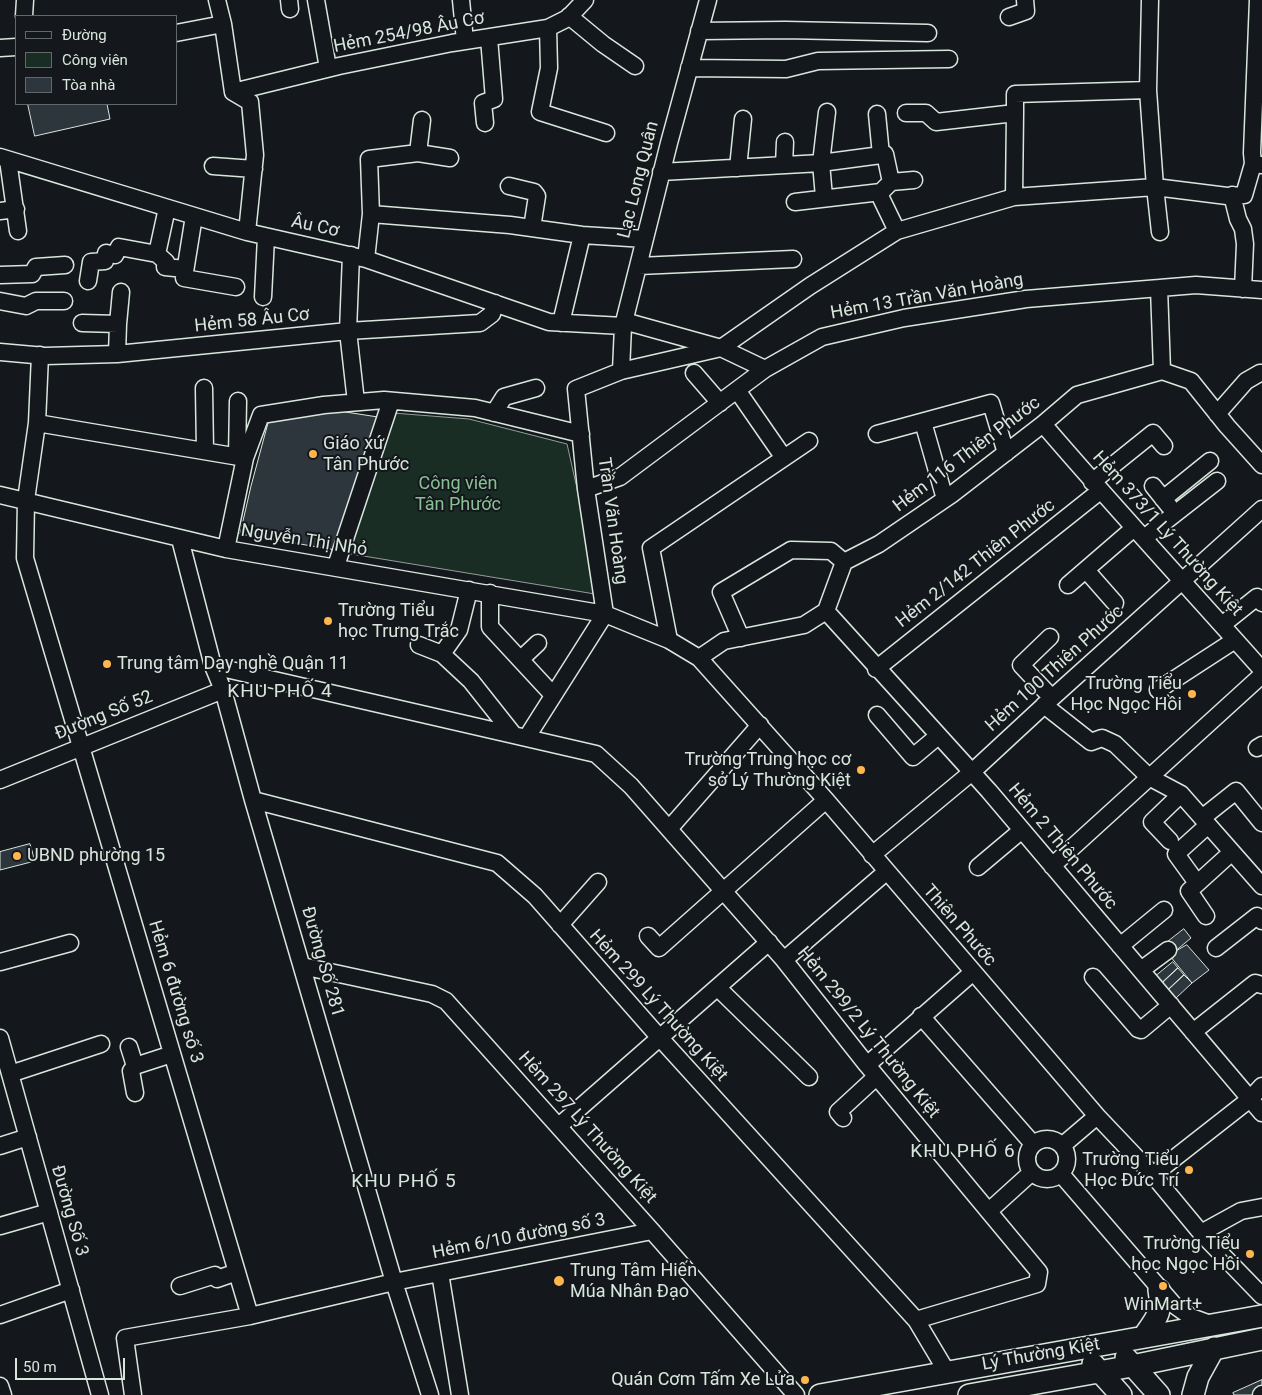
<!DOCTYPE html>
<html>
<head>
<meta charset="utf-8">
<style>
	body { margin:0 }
	#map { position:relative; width:1262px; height:1395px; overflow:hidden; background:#14181c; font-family:Roboto,sans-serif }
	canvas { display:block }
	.legend { position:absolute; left:15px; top:15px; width:162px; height:90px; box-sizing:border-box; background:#14181c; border:1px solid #626a69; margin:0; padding:6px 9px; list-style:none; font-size:15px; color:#d8e6dc }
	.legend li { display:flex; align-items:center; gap:10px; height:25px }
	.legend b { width:25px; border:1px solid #626a69 }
	.scale { position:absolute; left:15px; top:1358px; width:110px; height:22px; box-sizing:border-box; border:2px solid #d8e6dc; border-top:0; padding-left:6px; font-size:15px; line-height:18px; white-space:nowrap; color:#d8e6dc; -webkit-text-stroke:4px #14181c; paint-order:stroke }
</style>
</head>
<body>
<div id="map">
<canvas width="1262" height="1395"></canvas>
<ul class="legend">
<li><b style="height:6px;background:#14181c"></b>Đường</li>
<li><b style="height:14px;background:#1a2d24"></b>Công viên</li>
<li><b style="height:14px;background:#2c363c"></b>Tòa nhà</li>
</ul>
<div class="scale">50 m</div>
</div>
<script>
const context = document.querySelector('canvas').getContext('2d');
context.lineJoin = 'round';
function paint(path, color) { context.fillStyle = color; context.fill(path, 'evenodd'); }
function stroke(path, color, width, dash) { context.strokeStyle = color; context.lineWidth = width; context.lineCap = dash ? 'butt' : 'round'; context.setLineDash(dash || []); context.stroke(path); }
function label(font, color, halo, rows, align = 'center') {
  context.font = font + ' Roboto,sans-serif'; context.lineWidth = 4; context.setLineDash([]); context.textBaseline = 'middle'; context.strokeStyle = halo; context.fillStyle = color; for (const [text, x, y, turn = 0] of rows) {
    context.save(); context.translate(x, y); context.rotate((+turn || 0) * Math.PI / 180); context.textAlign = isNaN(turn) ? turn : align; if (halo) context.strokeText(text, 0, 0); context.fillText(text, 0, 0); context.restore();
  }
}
const green = new Path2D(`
	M393,413L469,419L567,444L601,595L345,553Z`);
paint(green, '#1a2d24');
stroke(green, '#939e99', 1);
const building = new Path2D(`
	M28,104H107L110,119L35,136Z
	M339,411L378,417L336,550L240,534L251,486L268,423Z
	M30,844L35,861L0,870V852Z
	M1184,929L1191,938L1173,953L1165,944Z
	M1187,945L1209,970L1192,983L1170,956L1176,951Z
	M1173,962L1178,968L1162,983L1156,976Z
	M1178,968L1184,975L1168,990L1162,983Z
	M1184,975L1192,983L1176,998L1168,990Z
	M1262,1380V1393L1259,1395H1234L1233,1393Z`);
paint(building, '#2c363c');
stroke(building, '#d8e6dc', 1);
const minor = new Path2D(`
	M217,0L223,24L233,92L250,102L255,155L247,232
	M289,0L290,9
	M316,0L328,68
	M461,0L465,41
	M1150,0L1148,90L1155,187L1160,232
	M1258,0L1252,153L1253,164L1262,165
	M24,16L25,0
	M569,16L603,44L635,66
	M1009,17L1026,11L1025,0
	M548,28L549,68L540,112L606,133
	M699,31L785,30L928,33
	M176,33L223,24
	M0,48L16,47
	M689,68L786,69L818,61L949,59
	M233,92L339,66L452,43L548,28L568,18L585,0
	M906,113H926L936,122L1015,113V94L1148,90
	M877,114L881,155L885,154L891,182
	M485,123L483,103L494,99L489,38
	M418,153L422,120
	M0,157L247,232L366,259L549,322L623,326
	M8,160L18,231
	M784,165L785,142
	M213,166L254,169
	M738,168L743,119
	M661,172L821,163L881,155
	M509,186L534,192L537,196L532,228
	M881,192V198L897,231
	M1232,195L1238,219L1243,229L1245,244L1243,289
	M824,197L821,163L827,112
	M1014,197L1015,113
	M795,202L881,192L891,182L914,180
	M0,211L16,209
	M371,214L510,225L582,235L645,239
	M194,216L184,278L236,287
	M157,254L167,208
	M351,255L348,331L356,402
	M366,259L371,214L369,159L418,153L450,158
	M639,266L793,259
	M0,275L32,274L36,267L65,265
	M88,281L91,262L105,261L106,253L115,255L119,247L157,254L166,262L165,267L185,269
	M1159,288L1162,371
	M263,297L266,237
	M0,301L26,306L36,301H64
	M624,321L721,348L765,369
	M82,323L118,324
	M561,323L582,235
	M0,352L45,356L117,354L348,331L480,323L492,314L495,303
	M117,354L118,324L121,292
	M40,355L37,423L26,500L25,558L250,1316L125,1338L133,1395
	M621,371L623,326L669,143L708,0
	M694,373L720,403
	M204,388L205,451
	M737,390L784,458
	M494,413L504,397L536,388
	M1217,414L1246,381L1260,373H1262
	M923,422L945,499
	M37,423L245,458
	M1043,424C1115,508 1189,588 1262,670
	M877,434L991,403L1006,453
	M237,457L238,401
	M1092,482L1153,433L1164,446
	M1153,486L1169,506
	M586,489L620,477L765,369L822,337L904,318L1026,299L1196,285L1262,290
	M0,495L226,549L605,614L669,640L699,658L826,800L1097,1116L1153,1175L1201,1233L1262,1296
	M1163,499L1210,461
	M1144,538L1217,481
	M180,539L213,666L223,690L253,800L394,1282L430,1395
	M226,549L245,458L261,415L324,405L384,400L475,408L581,434
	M336,566L391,401
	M1086,570L1115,603
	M1068,585L1134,528
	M490,593V627L553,695
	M826,611L989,791L1262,1113
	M605,614L586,489L576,389L621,371L721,348L810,286L897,231L1014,197L1155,187L1227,196L1244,195L1253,164
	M1222,625L1257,597L1262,603
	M1050,637L1021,665L1052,698
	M741,638L721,592L791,550L831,551L844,562
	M669,640L651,548L809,441
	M419,645L442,654L471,681L513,734
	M442,654L459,630L469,590
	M699,658L724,641L804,625L826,611L844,562L879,544L951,495L1043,424L1077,395L1162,371L1191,381L1227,426L1262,465
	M521,659L538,643
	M213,666L596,754L631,786L784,960L867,1065L1039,1272L1037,1284L916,1320
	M876,669L1100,491
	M1158,690L1235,640
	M1044,705L1091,742L1102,738L1115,744L1149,777L1181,794L1262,886
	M877,715L913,757L938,736
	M527,737L605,614
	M1257,748L1262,745
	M0,780L223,690
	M253,800L497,863L535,896L660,1038L916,1320L947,1372
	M1202,818L1236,791L1262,823
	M669,829L760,725
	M1170,841L1152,822L1181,794
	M872,855L972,772L1052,698L1262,509
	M1052,866L1262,675
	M978,867L1022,830
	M1197,883L1176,854L1208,825
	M1206,916L1189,891L1232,852
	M560,925L598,882
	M648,936L659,948L826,800
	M1120,946L1164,910
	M1216,948L1257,916L1262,921
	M784,960L886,872
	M0,962L70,943
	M302,966L432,994L446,1001L652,1231L796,1395
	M1141,970L1168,950
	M1093,977L1138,1029L1141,1030L1171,1005
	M718,988L809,1077
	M921,1016L1033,1144
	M1193,1032L1255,983L1262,985
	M0,1038L100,1395
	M129,1047L135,1066L131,1071L135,1093
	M867,1065L973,972
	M135,1066L172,1054
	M10,1074L101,1044
	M843,1118L838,1112L876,1077
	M559,1126L769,942
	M1027 1159a20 20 0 1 1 40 0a20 20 0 1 1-40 0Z
	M1063,1145L1097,1116
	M0,1146L28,1137
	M1061,1174L1174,1305L1191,1317L1213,1325
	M1153,1175L1250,1099L1262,1086
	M989,1211L1032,1172
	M0,1226L49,1212
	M1201,1233L1241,1211L1262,1207
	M440,1273L460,1395
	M180,1286L215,1275L217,1279L237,1272
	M0,1315L71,1290
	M250,1316L394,1282L652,1231
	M0,1386L3,1395
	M1261,1395L1262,1394`);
const major = new Path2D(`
	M1144,1336C1156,1319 1163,1312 1159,1290
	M1126,1358L1159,1395
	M1093,1364L1121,1395
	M820,1395L1262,1316
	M969,1395L1132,1366L1262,1339
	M1193,1395L1198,1377L1214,1348`);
stroke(minor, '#d8e6dc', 19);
stroke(major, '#d8e6dc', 24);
stroke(minor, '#14181c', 16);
stroke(major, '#14181c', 21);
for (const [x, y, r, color] of [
	[313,454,5,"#ffb74d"],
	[328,621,5,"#ffb74d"],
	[107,664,5,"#ffb74d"],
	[1192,694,5,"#ffb74d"],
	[861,770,5,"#ffb74d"],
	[17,856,5,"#ffb74d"],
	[1189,1170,5,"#ffb74d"],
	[1250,1254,5,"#ffb74d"],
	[559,1281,6,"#ffb74d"],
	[1163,1286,5,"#ffb74d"],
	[805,1380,5,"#ffb74d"]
]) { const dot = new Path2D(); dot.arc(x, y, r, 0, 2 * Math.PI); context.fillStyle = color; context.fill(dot); stroke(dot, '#14181c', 2); }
label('18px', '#d8e6dc', '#14181c', [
	["Hẻm 254/98 Âu Cơ",409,33,-11],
	["Lạc Long Quân",639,180,-76],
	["Âu Cơ",315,227,12],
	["Hẻm 13 Trần Văn Hoàng",927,297,-10],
	["Hẻm 58 Âu Cơ",252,321,-6],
	["Hẻm 116 Thiên Phước",967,455,-37],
	["Trần Văn Hoàng",612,521,82],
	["Hẻm 373/1 Lý Thường Kiệt",1167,534,48],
	["Nguyễn Thị Nhỏ",304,541,9],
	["Hẻm 2/142 Thiên Phước",976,564,-38],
	["Hẻm 100 Thiên Phước",1055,669,-42],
	["Đường Số 52",104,716,-22],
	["Hẻm 2 Thiên Phước",1062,847,50],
	["Thiên Phước",959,926,49],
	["Đường Số 281",322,962,74],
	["Hẻm 6 đường số 3",175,992,73],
	["Hẻm 299 Lý Thường Kiệt",658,1006,48],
	["Hẻm 299/2 Lý Thường Kiệt",868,1033,51],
	["Hẻm 297 Lý Thường Kiệt",587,1128,48],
	["Đường Số 3",69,1211,74],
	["Hẻm 6/10 đường số 3",519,1237,-11],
	["Lý Thường Kiệt",1041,1355,-10]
]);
label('18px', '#d8e6dc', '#14181c', [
	["Giáo xứ",323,444],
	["Tân Phước",323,465],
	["Trường Tiểu",338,611],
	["học Trưng Trắc",338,632],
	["Trung tâm Dạy nghề Quận 11",117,664],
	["Trường Tiểu",1182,684,"right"],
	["Học Ngọc Hồi",1182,705,"right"],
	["Trường Trung học cơ",851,760,"right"],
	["sở Lý Thường Kiệt",851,781,"right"],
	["UBND phường 15",27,856],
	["Trường Tiểu",1179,1160,"right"],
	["Học Đức Trí",1179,1181,"right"],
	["Trường Tiểu",1240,1244,"right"],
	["học Ngọc Hồi",1240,1265,"right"],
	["Trung Tâm Hiến",570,1271],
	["Múa Nhân Đạo",570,1292],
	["WinMart+",1163,1305,"center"],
	["Quán Cơm Tấm Xe Lửa",795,1380,"right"]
], 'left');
label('18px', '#8ac095', '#14181c', [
	["Công viên",458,484],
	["Tân Phước",458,505]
]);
context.letterSpacing = '1px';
label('19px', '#d8e6dc', '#14181c', [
	["KHU PHỐ 4",280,692],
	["KHU PHỐ 6",963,1152],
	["KHU PHỐ 5",404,1182]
]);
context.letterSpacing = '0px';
</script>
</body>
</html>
